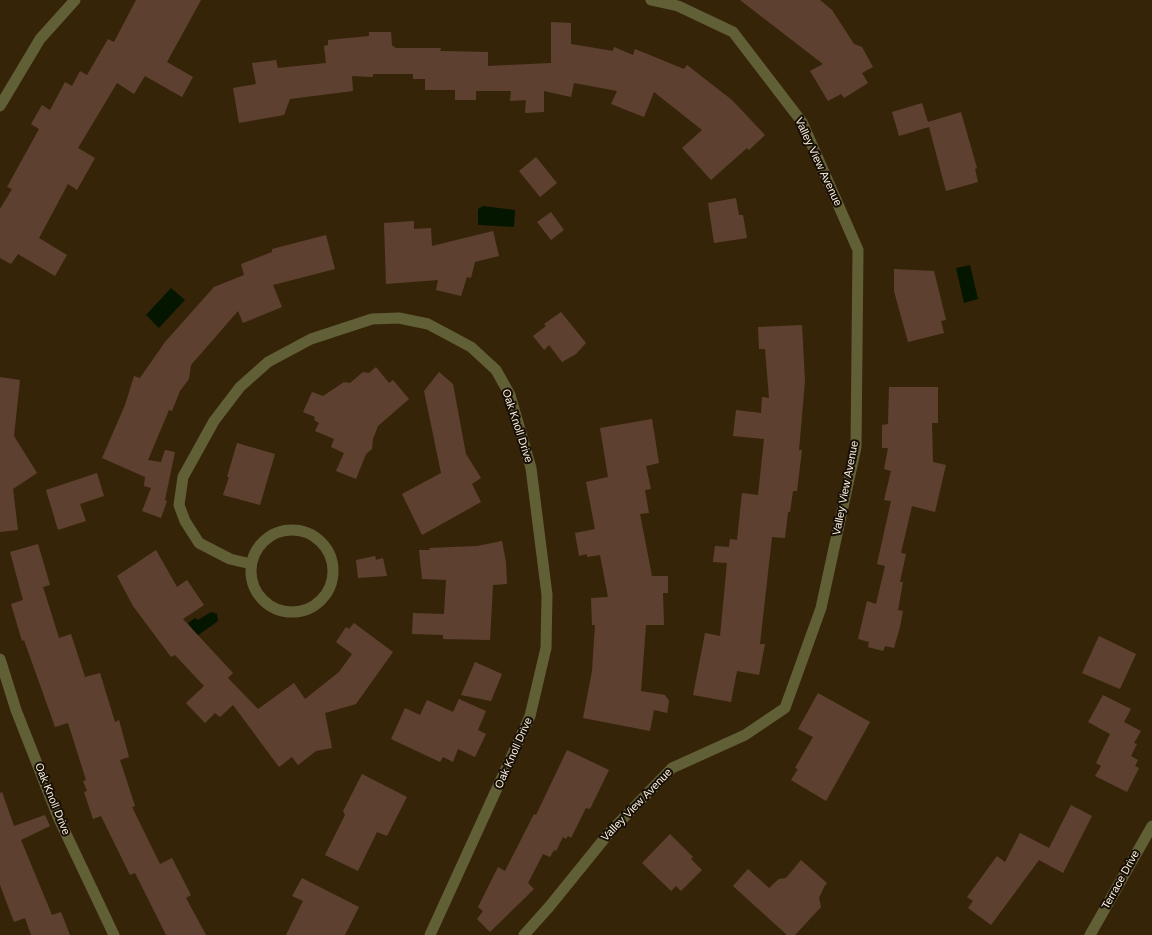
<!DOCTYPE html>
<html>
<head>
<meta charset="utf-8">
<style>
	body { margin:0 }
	canvas { display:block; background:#362409 }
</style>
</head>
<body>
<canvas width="1152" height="935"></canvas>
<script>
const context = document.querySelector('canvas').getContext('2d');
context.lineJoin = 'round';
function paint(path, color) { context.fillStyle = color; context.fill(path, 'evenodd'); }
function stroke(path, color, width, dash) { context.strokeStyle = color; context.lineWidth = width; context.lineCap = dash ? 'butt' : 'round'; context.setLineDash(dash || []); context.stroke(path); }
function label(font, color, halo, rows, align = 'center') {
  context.font = font + ' Helvetica,sans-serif'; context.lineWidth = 4; context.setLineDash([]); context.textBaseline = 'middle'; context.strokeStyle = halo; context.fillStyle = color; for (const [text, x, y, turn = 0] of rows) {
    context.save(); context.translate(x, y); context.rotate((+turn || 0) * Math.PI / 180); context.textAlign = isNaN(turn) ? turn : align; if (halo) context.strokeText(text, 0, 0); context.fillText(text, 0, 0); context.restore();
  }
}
paint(new Path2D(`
	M483,206L515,210L514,227L478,225V209Z
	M970,265L978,299L964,303L956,268Z
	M171,288L185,300L159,328L146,315Z
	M211,612L217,614L218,621L197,636L188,623L195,618L198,620Z`), '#041500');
paint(new Path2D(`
	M136,0H201L167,62L193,77L182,97L145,76L134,94L117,83L78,148L95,158L77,190L68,184L39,238L67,255L55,276L18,254L11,264L0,258V209L12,189L7,187L39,129L31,124L42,105L50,110L65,82L72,86L80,71L87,75L108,39L114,42Z
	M740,0H820L832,10L854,44L862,47L873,67L862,73L868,83L844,98L841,94L828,101L810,71L823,64Z
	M551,22L571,23V44L613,51L614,47L633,55L635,49L684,69L687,65L732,100L765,135L749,150L747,148L711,180L682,148L702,130L654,92L644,117L611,104L617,91L574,83L571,97L544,91V112L525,113L526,100L510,101L511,91H476V100H455V90H425V79H413V74H373V77L352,76L353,91L290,99L284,115L239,123L233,88L256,84L252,63L276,60L278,68L326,63L324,46L328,45V40L369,36V32H391L392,46H394L395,48H441L440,51L488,52V66L551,63Z
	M922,103L928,122L961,112L977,168L975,169L978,182L946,191L929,127L899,136L892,112Z
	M536,157L557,183L540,197L519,171Z
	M736,198L739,215H743L747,238L714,243L708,203Z
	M551,212L564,230L551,240L537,222Z
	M414,221V229L431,228L432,246L493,231L499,256L475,262L471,278L467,277L461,296L436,290L438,280L386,284L384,223Z
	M326,235L335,269L273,285L282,307L243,323L238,311L191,365L189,379L180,391L172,411L169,410L148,460L161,462L165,450L175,452L165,500L167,501L161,518L142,511L151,488L144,486L145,477L102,458L125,405L134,376L140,378L165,342L214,287L244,275L241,264L272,252V249Z
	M894,269L934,271L946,320L941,321L944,333L908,342L894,291Z
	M561,312L586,343L576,354L562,362L549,345L544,350L533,336L546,326L544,324Z
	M802,325L805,381L799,450H802L797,491H793L790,512H788L785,538L772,537L760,644H765L759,675L737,671L731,702L693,695L705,633L720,636L727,563L713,562L715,546L729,547L730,539L737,540L742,493L758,495L764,439L733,436L736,410L761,413L762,397L769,398L765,349H759L758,327Z
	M376,367L389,383L393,380L409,399L378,426L373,439L372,449L366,454L356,479L336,471L344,453L331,447L334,439L315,431L319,423L314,420L315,417L303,412L312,392L323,396L344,382L350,383L363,372L369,373Z
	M439,372L453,384L466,454L481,478L472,484L481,502L422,535L402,494L441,473L424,391Z
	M0,377L20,380L14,436L37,473L13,489L18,530L0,532Z
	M889,387H938V423H932L933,462L946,465L935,512L912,506L901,553L906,554L900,582H903L898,610L903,611L900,627L894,648L885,646L883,651L868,647L869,642L858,639L867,601L876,604L885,566L877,564L891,501L884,500L891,471L884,469L888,448H882V425L888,424Z
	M652,419L659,463L646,466L651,489L645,490L649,513L640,514L652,576H668V593H663L664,625H646L641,691L665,695L669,701L667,713L654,710L650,731L583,718L592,671L595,625H592L591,598L608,597L600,555L587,557V554L579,556L575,533L595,529L586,482L608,477L600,428Z
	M237,443L275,454L260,505L223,495L229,477H227Z
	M97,473L104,496L80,504L86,521L58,530L46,490Z
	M502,541L506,562L507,584L493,585L490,640L443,639V635L412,634L413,613L444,614L446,580L422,579L419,550H430L429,548L477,546Z
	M38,544L50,585L43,587L59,638L71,634L85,677L100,673L115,722L119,720L129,757L120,760L135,806L132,807L160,864L172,858L191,895L186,898L206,935H166L135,873L130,875L101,816L93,819L84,792L87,791L83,781L86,780L68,723L55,727L24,640L22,641L11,604L23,600L10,552Z
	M156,550L177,587L187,580L204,605L183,619L233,673L228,678L258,709L294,683L305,699L339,672L352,654L336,642L346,627L349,629L354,623L393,652L356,704L325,713L332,748L316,751L298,765L292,757L279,767L233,705L220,717L215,713L205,723L186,703L204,686L175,655L171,657L133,606L117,576Z
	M375,556L376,560L383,558L387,576L358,578L356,560Z
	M1099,636L1136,654L1120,689L1082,673Z
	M475,662L502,674L491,701L461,695Z
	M818,693L870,722L826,801L791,780L798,769L795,768L813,737L798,729Z
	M1103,695L1131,709L1124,722L1141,731L1134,743L1137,744L1131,756L1138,760L1135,766L1139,768L1127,792L1095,776L1101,766L1096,763L1110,734L1088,722Z
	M459,699L486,711L478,730L486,734L475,757L458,749L453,762L443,757L440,762L391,739L405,708L420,715L427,700L453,712Z
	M567,750L609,770L590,809L586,808L571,838L568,836L566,839L563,837L556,851L554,850L550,857L543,854L528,883L534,889L490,932L477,919L483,911L478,907L498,867L505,871L534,814L536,815Z
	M362,774L407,797L387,836L377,832L358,871L325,855L345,815L343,811Z
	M2,792L14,826L45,815L50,826L21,840L52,915L61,912L70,935H31L25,918L14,922L0,885V793Z
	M1071,805L1092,816L1063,873L1039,860L991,925L968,908L973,901L967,897L997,856L1005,862L1020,833L1049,848Z
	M670,834L693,857L691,859L702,870L681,891L676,886L671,891L642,863Z
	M801,860L827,883L824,887L819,898L821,907L795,935H787L733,886L748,869L769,888L779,879L786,878Z
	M302,878L359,907L345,935H286L303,901L292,896Z`), '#5e4031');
stroke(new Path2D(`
	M0,106L40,39L75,0
	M251 571a41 41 0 1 1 82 0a41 41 0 1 1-82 0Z
	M251,564L230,559L199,543L185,521L179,505L183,477L214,421L240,387L268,362L311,339L372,319L399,318L428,324L471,347L496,370L510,395L531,468L547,595L546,648L530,716L430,935
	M0,659L16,710L58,817L114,935
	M524,935L549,907L609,833L672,768L745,735L785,708L821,608L856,447L858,250L802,122L733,32L678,6L651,0
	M1090,935L1152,826`), '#615f36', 11);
label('11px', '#fbf0e0', '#170f05', [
	["Valley View Avenue",818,162,65],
	["Oak Knoll Drive",517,426,72],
	["Valley View Avenue",846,488,-79],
	["Oak Knoll Drive",514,753,-66],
	["Oak Knoll Drive",52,799,68],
	["Valley View Avenue",637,805,-46],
	["Terrace Drive",1121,880,-61]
]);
</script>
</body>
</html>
